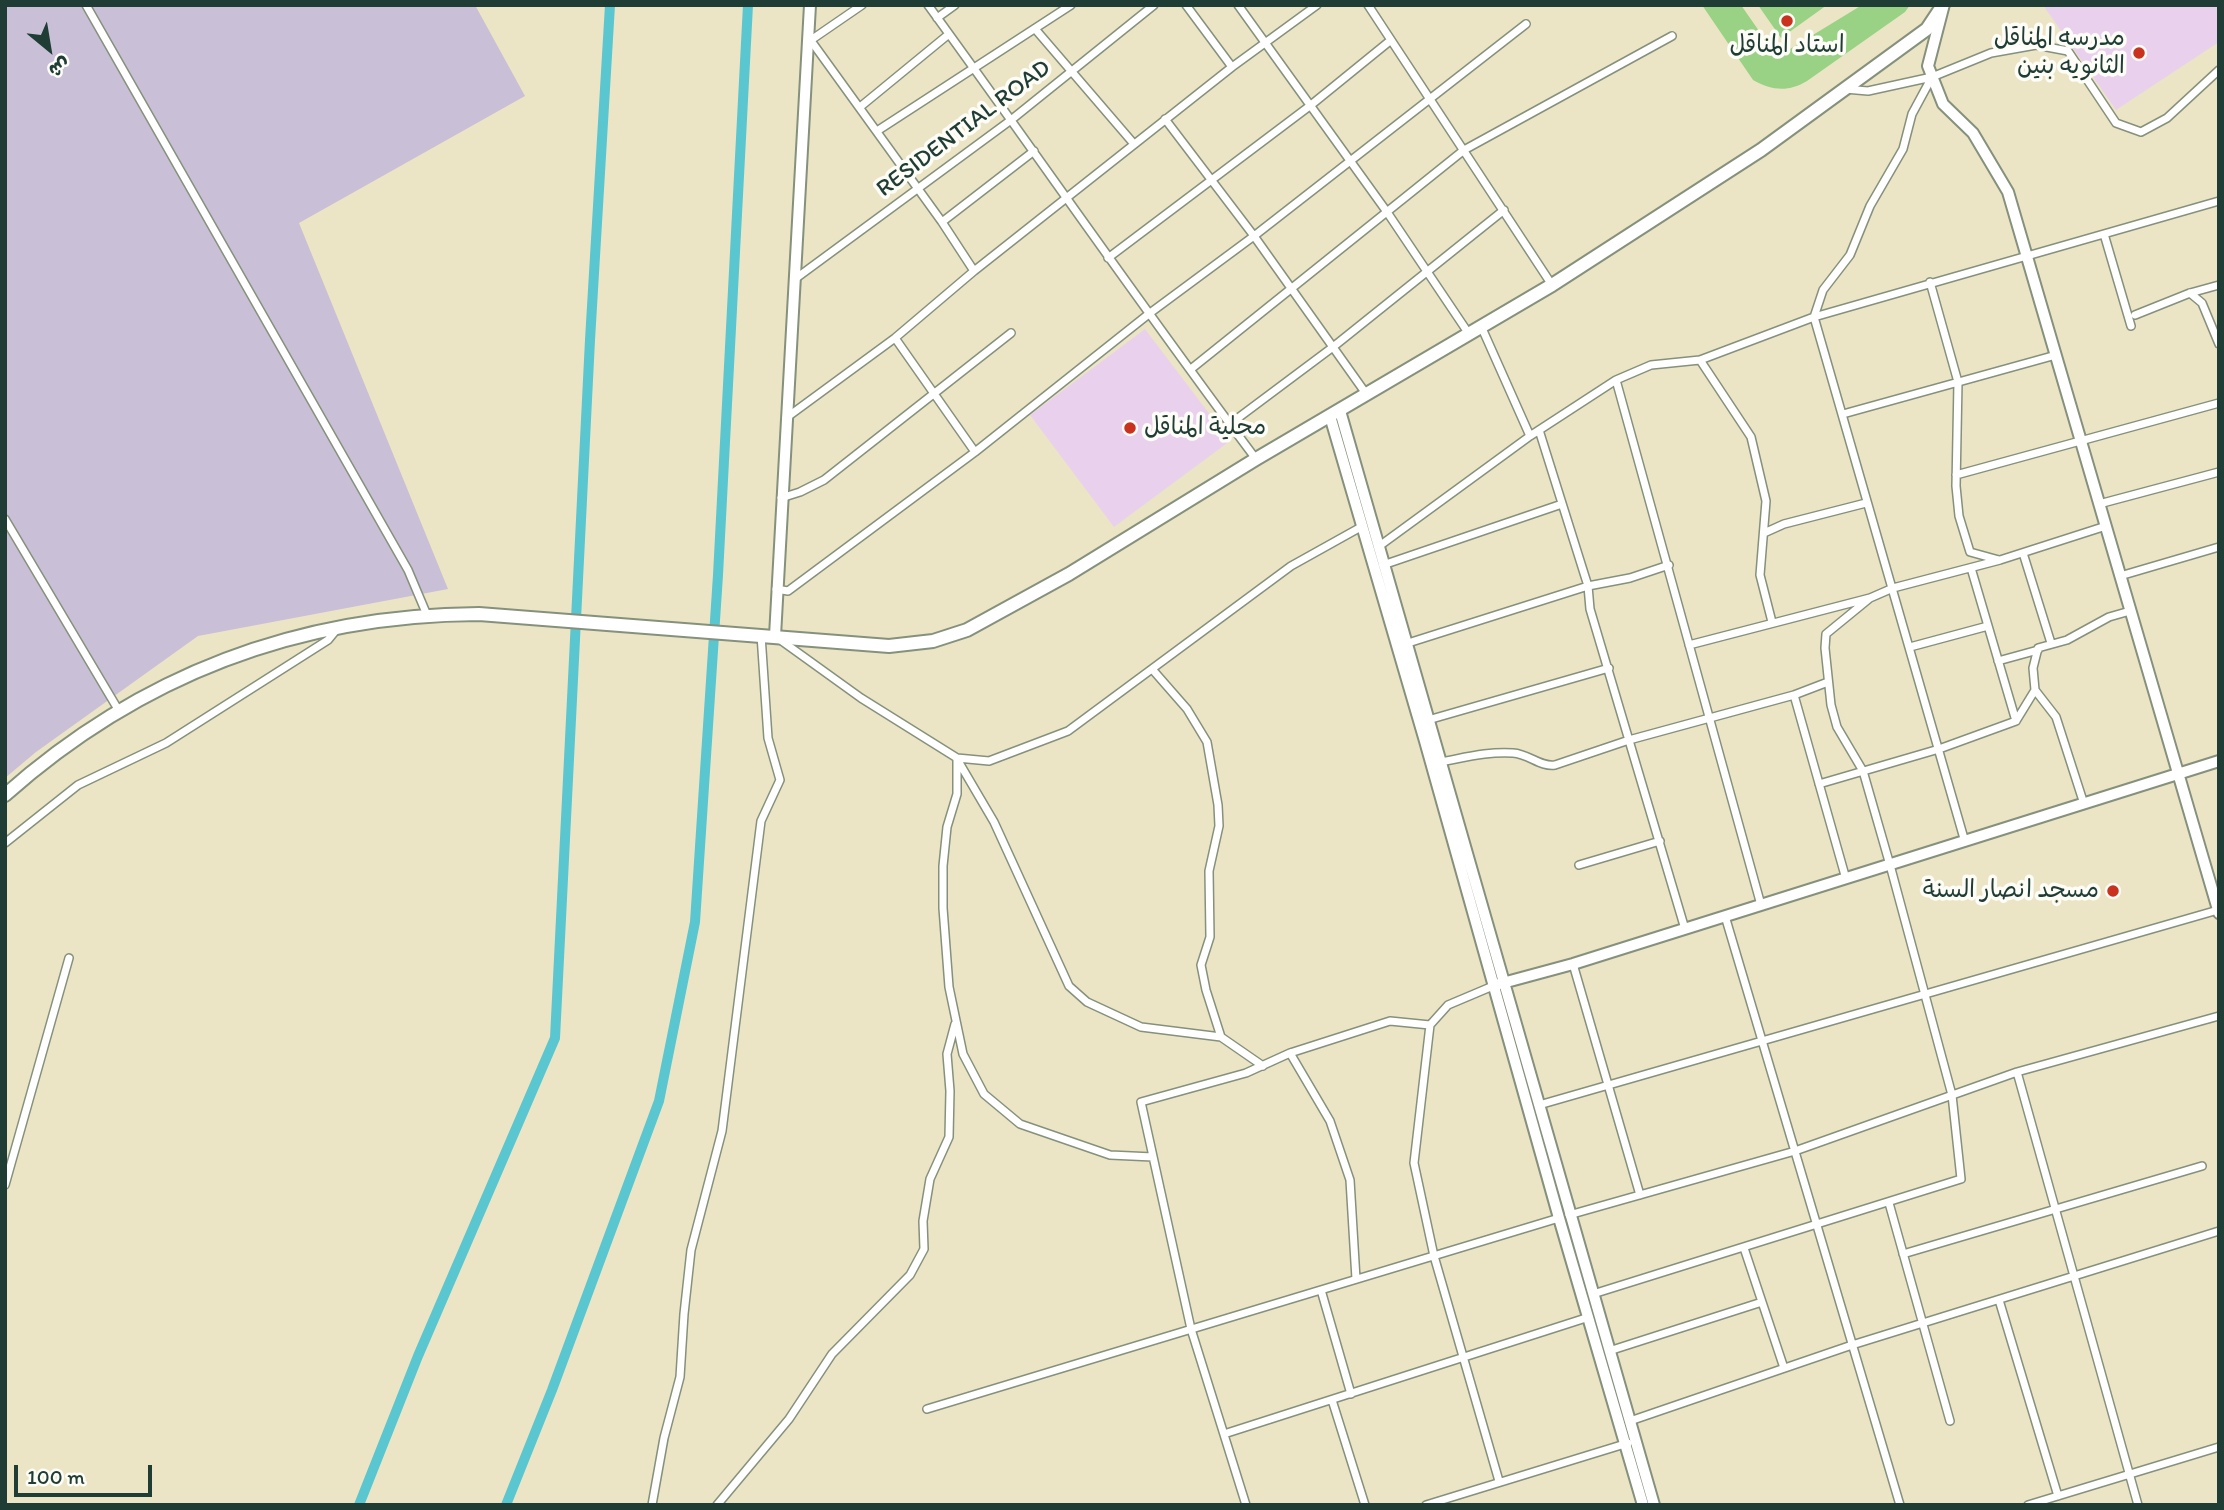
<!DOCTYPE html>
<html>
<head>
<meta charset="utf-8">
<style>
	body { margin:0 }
	#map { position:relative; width:2224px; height:1510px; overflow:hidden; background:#ebe5c5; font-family:Itim,"Playpen Sans Arabic",sans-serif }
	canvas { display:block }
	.frame { position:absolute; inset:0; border:7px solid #1f3d34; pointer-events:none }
	.north { position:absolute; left:14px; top:14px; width:70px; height:70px; -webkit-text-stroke:5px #fdfcf7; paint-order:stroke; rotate:150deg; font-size:19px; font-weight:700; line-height:28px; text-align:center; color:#1f3d34 }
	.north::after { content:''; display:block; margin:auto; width:24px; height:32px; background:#1f3d34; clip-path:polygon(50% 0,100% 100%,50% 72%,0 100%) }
	.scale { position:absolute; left:14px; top:1465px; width:138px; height:32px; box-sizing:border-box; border:4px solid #1f3d34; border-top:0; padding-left:9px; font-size:21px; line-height:24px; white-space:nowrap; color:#1f3d34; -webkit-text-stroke:5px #fdfcf7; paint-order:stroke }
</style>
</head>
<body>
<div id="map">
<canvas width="2224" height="1510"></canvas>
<div class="frame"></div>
<div class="north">ش</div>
<div class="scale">100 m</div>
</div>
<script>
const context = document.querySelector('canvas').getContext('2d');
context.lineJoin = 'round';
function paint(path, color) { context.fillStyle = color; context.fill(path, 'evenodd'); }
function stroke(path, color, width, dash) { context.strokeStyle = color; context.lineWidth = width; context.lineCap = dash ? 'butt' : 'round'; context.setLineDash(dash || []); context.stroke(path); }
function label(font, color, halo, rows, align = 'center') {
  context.font = font + ' Itim,"Playpen Sans Arabic",sans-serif'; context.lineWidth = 7; context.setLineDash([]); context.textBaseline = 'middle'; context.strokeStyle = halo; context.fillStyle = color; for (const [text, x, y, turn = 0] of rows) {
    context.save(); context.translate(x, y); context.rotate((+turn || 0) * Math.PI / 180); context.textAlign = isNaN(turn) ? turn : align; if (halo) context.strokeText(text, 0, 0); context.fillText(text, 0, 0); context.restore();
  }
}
paint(new Path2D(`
	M2043,5H2219V42L2116,110Z
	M1145,329L1230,441L1114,527L1030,415Z`), '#e9d1ed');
paint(new Path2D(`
	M5,5H475L525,96L299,223L448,589L198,636L36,752L5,778Z`), '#c9bfd7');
paint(new Path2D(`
	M1702,5H1741L1766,41L1790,49L1862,5H1910L1905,12L1807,81C1789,92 1772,91 1753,80Z
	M1758,5H1827L1781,38Z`), '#99d285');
stroke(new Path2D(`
	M359,1505L418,1356L555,1038L590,340L610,5
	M506,1505L552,1390L659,1101L695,922L718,575L748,5`), '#59c6d0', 10);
const street = new Path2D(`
	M86,5L408,570L427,615
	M928,5C1038,156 1144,310 1256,459
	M1186,5L1232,67
	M1238,5L1387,212L1469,334
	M1368,5L1552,285
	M937,18L955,5
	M1036,30L1134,144
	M809,38L942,222L1034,151
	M811,40L862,5
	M1932,77L1912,114L1903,149L1870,206L1850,255L1823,290L1814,317L1965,842
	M1845,89L1868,91L1932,77L1991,53L2036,45L2068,51L2116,123L2141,132L2167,118L2219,70
	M860,107L949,34
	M1165,119L1254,236L1367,395
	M877,131L1071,5
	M942,222L974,271
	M2104,234L2131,326
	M1108,258L1311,105L1391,40
	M795,279L1011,120L1154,5
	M1930,282L1958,382L1956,486L1959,516L1970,552L1999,560
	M2190,293L2202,303L2219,344
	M2135,315L2190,293L2219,285
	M1481,326L1530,436
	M895,338L975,452
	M1700,360L1751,437L1766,501L1760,575L1772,622
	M1191,369L1464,150L1672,36
	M1616,380L1761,905
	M1843,414L2056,355
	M786,418L895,338L974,271L1232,67L1317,5
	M1230,424L1333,347L1504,210
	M1539,430L1588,586L1590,609L1685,929
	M1956,475L2219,403
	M781,498L800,492L824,480L1011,333
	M2099,504L2219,472
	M5,519L119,711
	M1764,533L1784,524L1866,503
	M1378,547L1530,436L1616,380L1651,365L1700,360L1814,317L2219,201
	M2023,553L2051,643
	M1383,565L1562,504
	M1971,568L2016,721
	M2120,576L2219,547
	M776,589L788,591L975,452L1150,313L1254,236L1526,24
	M779,639L861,698L957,758L989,761L1068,731L1291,566L1361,527
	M1405,644L1588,586L1630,578L1669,565
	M1689,645L1870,598L1893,588L2000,560L2106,526
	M1910,647L1988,626
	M1998,661L2038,650
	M1152,669L1187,709L1207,742L1218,805L1219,826L1209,871L1210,937L1201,965L1206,990L1221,1037
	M2035,690L2056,717L2084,804
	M1794,695L1846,879
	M1428,720L1609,668
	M957,758V794L947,827L943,866V908L949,987L963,1054L984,1094L1020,1124L1110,1155L1153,1157
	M957,759L994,822L1069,986L1087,1002L1141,1027L1221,1037L1263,1066
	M1440,762C1463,758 1489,751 1513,753C1529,754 1540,767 1555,765L1629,740L1794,695L1828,682
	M1819,784L1939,749L2016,721L2035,690L2033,668L2038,648L2067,640L2109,617L2130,611
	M5,843L78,785L166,743L328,640L337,629
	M1579,865L1660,841
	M1725,916L1900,1505
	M1573,964L1640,1195
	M1430,1025L1414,1163L1434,1256L1499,1481
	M1290,1053L1330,1121L1350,1180L1356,1279
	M2017,1072L2138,1505
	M1539,1105L2218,910
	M5,1185L69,958
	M1889,1203L1950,1421
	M1569,1215L1795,1151L2017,1072L2219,1016
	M1744,1248L1784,1368
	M1903,1254L2202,1166
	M1321,1290L1351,1394
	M1593,1294L1961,1179L1952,1095L1890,865L1863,771L1837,727L1831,705L1825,648L1826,634L1870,598
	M1999,1300L2058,1496
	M1609,1351L1762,1302
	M1332,1400L1365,1505
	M927,1409L1559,1218
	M1630,1421L1852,1345L2219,1231
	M1224,1434L1589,1317
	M652,1505L664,1438L680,1377L684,1314L691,1250L722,1131L761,821L780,780L768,738L761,635
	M717,1505L789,1419L832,1354L910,1275L924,1249L923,1221L930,1179L949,1137L950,1091L947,1054L955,1024
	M1246,1505L1191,1329L1141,1102L1246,1073L1290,1053L1390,1021L1430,1025L1448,1005L1493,986
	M1426,1505L1628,1443
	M2028,1505L2219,1447`);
const secondary = new Path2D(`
	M1943,8L1928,66L1943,104L1973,133L2008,192L2219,913
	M1340,411L1654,1505
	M1330,416L1425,741L1559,1218L1643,1505
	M775,636L810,5
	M1499,984L1573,964L2219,761`);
const primary = new Path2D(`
	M5,795C140,675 299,615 479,614L889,646L933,641L967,630L1069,574L1256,459L1552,285L1761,150L1927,29L1943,5`);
stroke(street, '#85917c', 10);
stroke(secondary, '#85917c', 14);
stroke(primary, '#85917c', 16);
stroke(street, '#fff', 7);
stroke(secondary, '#fff', 10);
stroke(primary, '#fff', 12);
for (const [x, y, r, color] of [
	[1787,21,7,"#c8321e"],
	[2139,53,7,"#c8321e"],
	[1130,428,7,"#c8321e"],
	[2113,891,7,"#c8321e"]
]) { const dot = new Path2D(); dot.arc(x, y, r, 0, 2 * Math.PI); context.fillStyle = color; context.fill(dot); stroke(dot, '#fdfcf7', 2.5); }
label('24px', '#1f3d34', '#fdfcf7', [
	["مدرسه المناقل",2125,39],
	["الثانويه بنين",2125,67],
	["استاد المناقل",1787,46,"center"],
	["محلية المناقل",1144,428,"left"],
	["مسجد انصار السنة",2099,891]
], 'right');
label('24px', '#1f3d34', '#fdfcf7', [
	["RESIDENTIAL ROAD",964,129,-37]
]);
</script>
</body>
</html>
